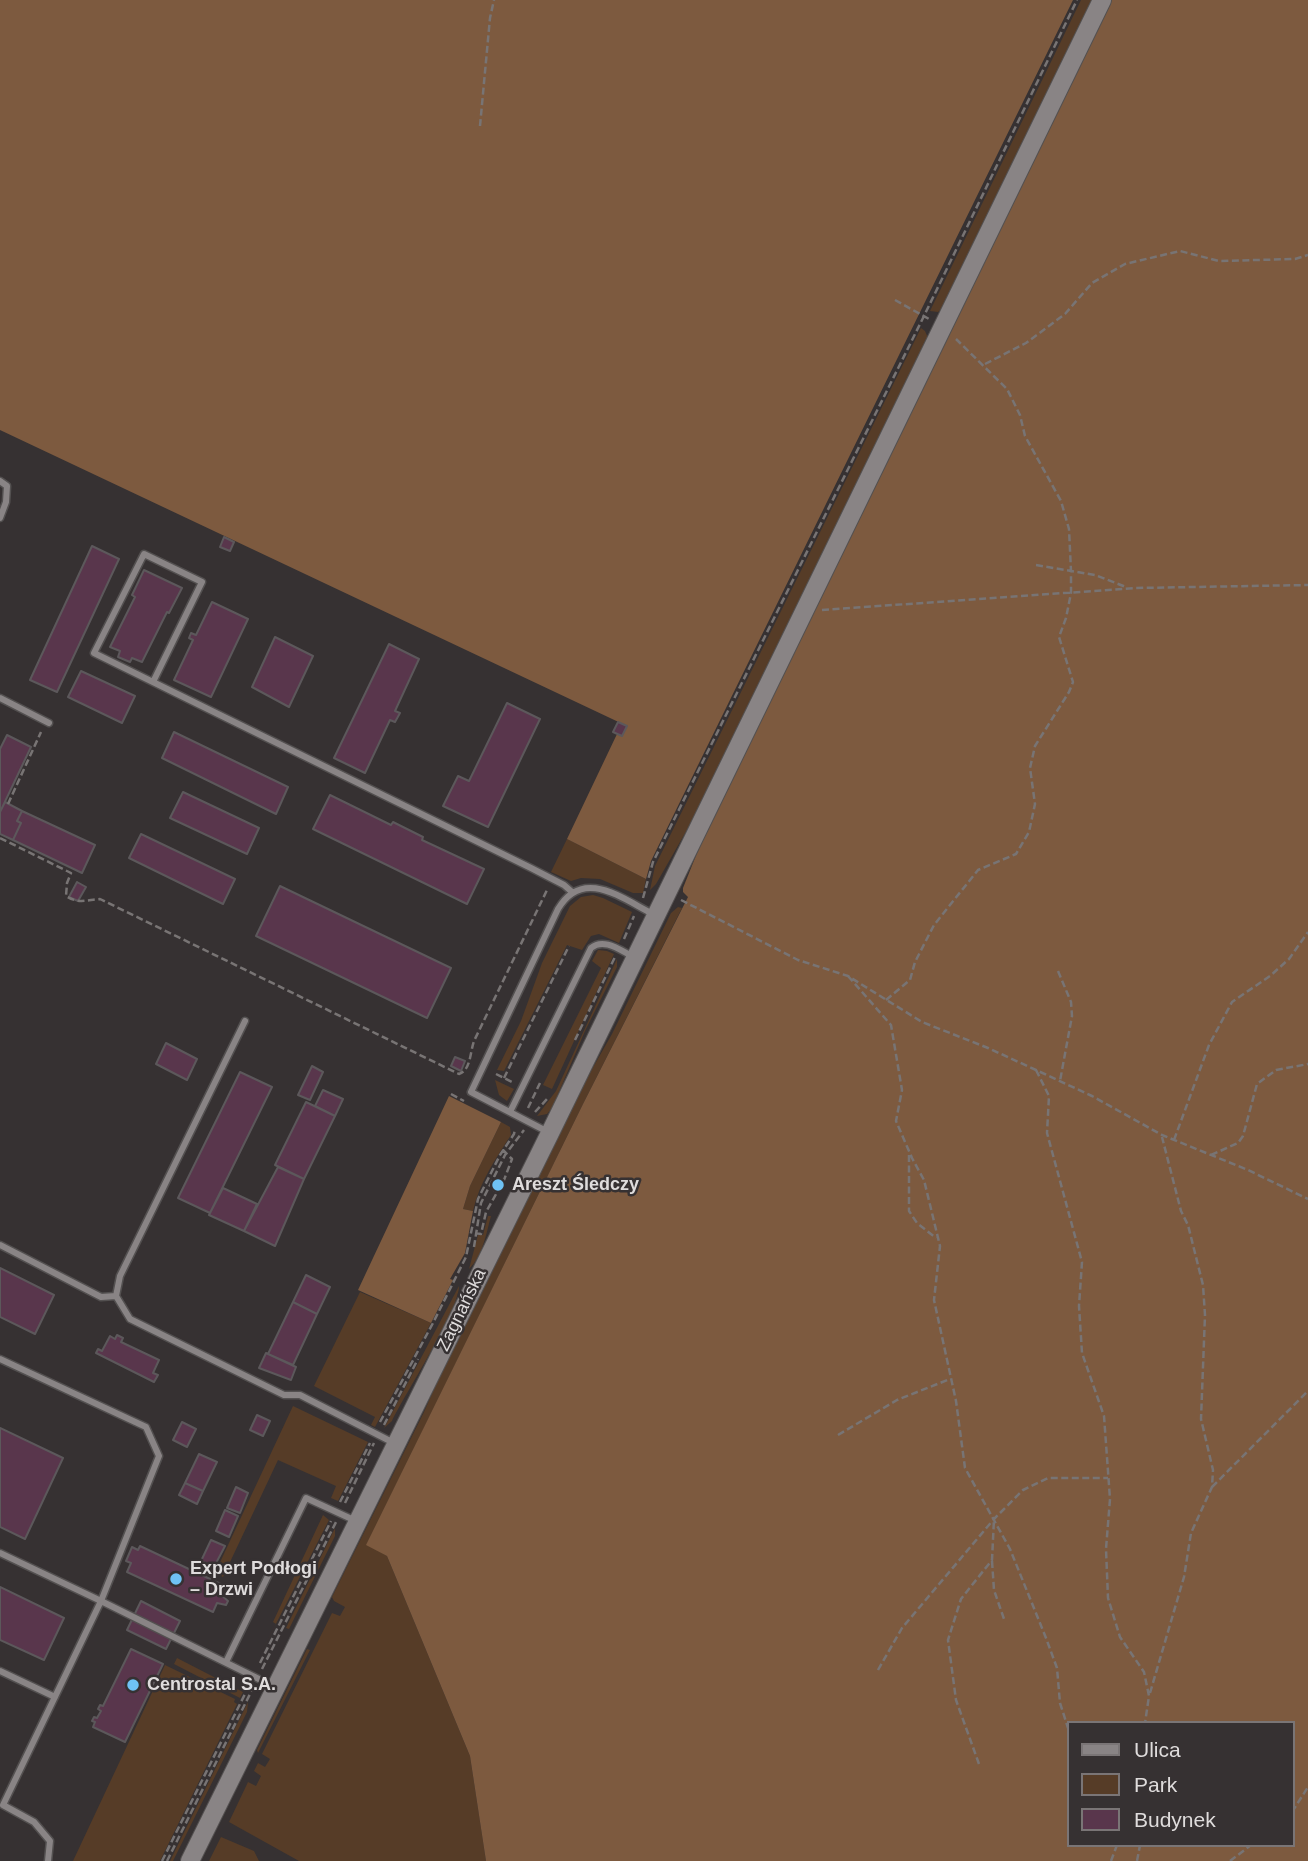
<!DOCTYPE html>
<html>
<head>
<meta charset="utf-8">
<style>
	body { margin:0 }
	#map { position:relative; width:1308px; height:1861px; overflow:hidden; background:#363132; font-family:Arial,sans-serif }
	canvas { display:block }
	.legend { position:absolute; left:1067px; top:1721px; width:228px; height:126px; box-sizing:border-box; background:#363132; border:2px solid #7a7576; margin:0; padding:9px 12px; list-style:none; font-size:21px; color:#dfdcdc }
	.legend li { display:flex; align-items:center; gap:14px; height:35px }
	.legend b { width:35px; border:2px solid #7a7576 }
</style>
</head>
<body>
<div id="map">
<canvas width="1308" height="1861"></canvas>
<ul class="legend">
<li><b style="height:9px;background:#898485"></b>Ulica</li>
<li><b style="height:19px;background:#563c27"></b>Park</li>
<li><b style="height:19px;background:#59364c"></b>Budynek</li>
</ul>
</div>
<script>
const context = document.querySelector('canvas').getContext('2d');
context.lineJoin = 'round';
function paint(path, color) { context.fillStyle = color; context.fill(path, 'evenodd'); }
function stroke(path, color, width, dash) { context.strokeStyle = color; context.lineWidth = width; context.lineCap = dash ? 'butt' : 'round'; context.setLineDash(dash || []); context.stroke(path); }
function label(font, color, halo, rows, align = 'center') {
  context.font = font + ' Arial,sans-serif'; context.lineWidth = 5; context.setLineDash([]); context.textBaseline = 'middle'; context.strokeStyle = halo; context.fillStyle = color; for (const [text, x, y, turn = 0] of rows) {
    context.save(); context.translate(x, y); context.rotate((+turn || 0) * Math.PI / 180); context.textAlign = isNaN(turn) ? turn : align; if (halo) context.strokeText(text, 0, 0); context.fillText(text, 0, 0); context.restore();
  }
}
paint(new Path2D(`
	M1081,0H1094L944,307L938,312L930,311Z
	M921,328L925,331L928,338L704,800L656,884L650,890L655,866Z
	M567,839L646,879L643,893H633L600,879L581,878L571,881L551,872Z
	M593,895L603,898L632,912L619,943L599,934L591,936L582,950L567,945L504,1071L497,1070L521,1021L542,963L570,906L581,897Z
	M678,907L682,908L583,1104L367,1544L387,1556L470,1756L486,1861H299L229,1822L248,1782L256,1786L261,1776L254,1771L258,1763L265,1767L270,1759L262,1754L332,1613L340,1616L345,1607L334,1601L332,1597L424,1412L455,1341L575,1099L612,1034L671,913Z
	M598,950L607,951L614,954L552,1089L543,1085L601,968L592,961Z
	M617,959V967L585,1031L552,1108L547,1114L537,1116L556,1091Z
	M495,1080L514,1089L507,1101L499,1095Z
	M501,1122L510,1127L511,1135C496,1158 479,1183 473,1211L463,1209L470,1186Z
	M488,1216H491C486,1234 483,1255 469,1269L478,1235H483Z
	M459,1286C459,1310 405,1394 392,1421L384,1428Z
	M360,1292L431,1323L375,1427L371,1425L375,1417L314,1386Z
	M293,1406L368,1442L338,1501L331,1498L336,1486L278,1460L223,1577L215,1573Z
	M323,1515L329,1520L258,1659L276,1624L273,1622Z
	M335,1528V1536L289,1629L286,1628Z
	M307,1649L310,1650L258,1753L257,1750Z
	M177,1658L243,1692L240,1698L174,1664Z
	M165,1665L235,1699L234,1702L237,1704L160,1861H73Z
	M248,1702L247,1712L173,1861H170Z
	M221,1837L254,1851L259,1861H209Z`), '#563c27');
paint(new Path2D(`
	M0,0H1073L651,861L646,879L567,839L617,734L622,736L627,726L0,430Z
	M1111,0H1308V1861H486L470,1756L387,1556L366,1545L583,1104L686,901L688,897L683,892V888L713,813ZM1068,1723H1292V1845H1068Z
	M449,1096L501,1122L470,1186L463,1209L473,1211L465,1253L450,1279L453,1280L431,1323L358,1290Z`), '#7d5a3f');
const building = new Path2D(`
	M224,537L234,542L230,551L220,547Z
	M92,546L119,559L57,692L30,680Z
	M144,570L182,588L169,613L167,612L142,662L132,658L130,662L118,657L120,651L110,647L135,597L132,595Z
	M212,602L248,619L211,697L174,680L193,640L189,638L191,633L196,635Z
	M275,637L313,656L289,707L252,687Z
	M389,644L419,659L395,711L400,713L395,722L390,720L365,773L334,758Z
	M81,671L135,696L122,723L68,697Z
	M507,703L540,719L488,827L443,806L458,776L469,781Z
	M618,722L627,726L622,736L613,732Z
	M174,732L288,787L276,814L162,758Z
	M7,735L31,747L0,812V749Z
	M183,792L259,828L247,854L170,818Z
	M330,795L391,825L393,822L423,837L422,840L484,869L467,904L313,829Z
	M5,802L22,811L17,821L21,823L13,840L0,834V812Z
	M22,811L95,845L82,873L13,840L21,823L17,821Z
	M141,834L235,879L223,904L129,858Z
	M77,882L86,887L78,901L69,897Z
	M280,886L451,968L427,1018L256,936Z
	M166,1043L197,1059L187,1080L156,1064Z
	M455,1057L465,1061L461,1071L451,1066Z
	M312,1066L323,1072L310,1100L298,1095Z
	M240,1072L272,1087L210,1213L178,1198Z
	M323,1090L343,1099L335,1116L315,1106Z
	M306,1102L335,1116L304,1179L275,1165Z
	M278,1167L304,1179L275,1246L244,1231Z
	M499,1178L503,1180L497,1192L493,1190Z
	M223,1188L257,1204L244,1231L209,1215Z
	M0,1268L54,1295L35,1334L0,1317Z
	M306,1275L330,1287L317,1314L293,1302Z
	M293,1302L317,1314L293,1365L268,1354Z
	M117,1335L123,1338L121,1342L159,1360L153,1373L158,1375L154,1382L96,1353L98,1349L102,1351L110,1336L115,1339Z
	M266,1353L296,1367L291,1380L259,1368Z
	M257,1415L270,1421L263,1436L250,1430Z
	M182,1422L196,1429L187,1447L173,1440Z
	M0,1428L63,1458L25,1539L0,1527Z
	M199,1454L217,1462L203,1491L185,1483Z
	M185,1483L203,1491L197,1504L179,1495Z
	M236,1487L248,1493L240,1513L227,1508Z
	M225,1510L238,1516L229,1537L216,1531Z
	M211,1540L225,1546L214,1567L201,1561Z
	M140,1546L225,1586L221,1595L228,1601L226,1605L217,1603L213,1612L127,1572L131,1563L126,1561L132,1547L138,1550Z
	M0,1587L64,1618L44,1660L0,1640Z
	M141,1601L180,1621L166,1649L127,1630Z
	M131,1649L163,1664L125,1742L93,1727L95,1722L92,1721L94,1717L97,1718L101,1711L98,1709L100,1705L103,1706Z`);
paint(building, '#59364c');
stroke(building, '#5c585b', 2);
const lane = new Path2D(`
	M0,481L7,486L6,502L0,518
	M153,682L202,582L144,554L94,653L531,868L564,885L572,892
	M0,698L49,723
	M245,1021L120,1276L116,1296L130,1319L284,1395H300L394,1443
	M510,1112L591,948C604,937 621,951 634,957
	M550,1133L471,1092L558,909C583,867 621,898 653,914
	M0,1245L101,1297L116,1296
	M0,1359L146,1427L159,1456L101,1601L273,1686
	M0,1553L101,1601L3,1805L34,1822L50,1841L48,1861
	M226,1662L306,1498L356,1521
	M0,1671L55,1697`);
const secondary = new Path2D(`
	M190,1861L550,1133L1102,0`);
stroke(lane, '#535050', 9);
stroke(secondary, '#535050', 20);
stroke(new Path2D(`
	M480,126L490,18L494,0
	M895,300L929,319
	M985,364L1026,343L1065,314L1092,283L1125,264L1180,251L1219,261L1295,259L1308,255
	M1036,565L1095,575L1126,587
	M822,610L1136,588L1308,585
	M8,804L41,732
	M0,838L71,873L67,883L66,896C78,904 86,900 100,899L459,1074C471,1070 470,1052 474,1041L548,888
	M643,898L653,862L924,316L1077,0
	M681,900L798,960L848,976L922,1022L988,1048L1036,1070L1092,1096L1162,1135L1248,1170L1308,1199
	M624,939L634,916
	M1058,971L1071,1002L1072,1016L1060,1081
	M848,976L891,1025L902,1090L896,1121L912,1158L924,1180L940,1246L934,1300L956,1401L965,1468L1010,1549L1046,1638L1057,1668L1060,1703L1068,1728
	M886,1000L910,980L915,962L934,925L978,870L1016,854L1029,832L1035,804L1030,768L1035,746L1069,692L1073,682L1059,637L1066,618L1071,593V571L1069,529L1061,501L1025,436L1020,415L1007,389L956,339
	M575,1040L615,957
	M1036,1070L1049,1096L1047,1133L1082,1262L1079,1306L1082,1353L1104,1416L1110,1499L1106,1549L1108,1598L1120,1637L1144,1672L1149,1696L1145,1723
	M496,1074L512,1082
	M504,1078L569,946
	M451,1094L464,1101
	M528,1108L540,1083
	M535,1112L547,1099
	M1174,1140L1209,1045L1232,1002L1270,976L1289,959L1308,932
	M909,1155V1211L917,1223L936,1238
	M1211,1155L1238,1143L1243,1136L1257,1084L1276,1070L1308,1064
	M475,1233L481,1234L486,1212L504,1180L512,1159L503,1150
	M474,1247L481,1203L505,1155L524,1130
	M380,1422L433,1323L466,1257L478,1199L500,1155L514,1134L515,1129
	M384,1425L418,1359
	M838,1435L897,1400L950,1379
	M1212,1487L1308,1391
	M340,1502L370,1443
	M345,1503L374,1443
	M992,1561L994,1590L1004,1619
	M260,1663L331,1521
	M262,1669L336,1522
	M878,1670L902,1628L994,1519L1023,1490L1048,1478H1108
	M1150,1693L1184,1577L1191,1533L1212,1487L1213,1470L1201,1419L1205,1315L1203,1285L1188,1225L1181,1211L1162,1137
	M979,1764L956,1700L948,1640L961,1599L992,1560L994,1519
	M1292,1812L1308,1787
	M162,1861L245,1694
	M167,1861L253,1688
	M1111,1861L1117,1845
	M1137,1861L1140,1845
	M1230,1861L1251,1845`), '#787474', 2.5, [7, 3.5]);
stroke(lane, '#898485', 6);
stroke(secondary, '#898485', 18);
for (const [x, y, r, color] of [
	[498,1185,7,"#6fc2f4"],
	[176,1579,7,"#6fc2f4"],
	[133,1685,7,"#6fc2f4"]
]) { const dot = new Path2D(); dot.arc(x, y, r, 0, 2 * Math.PI); context.fillStyle = color; context.fill(dot); stroke(dot, '#363132', 2.5); }
label('bold 18px', '#dfdcdc', '#363132', [
	["Areszt Śledczy",512,1185],
	["Expert Podłogi",190,1569],
	["– Drzwi",190,1590],
	["Centrostal S.A.",147,1685]
], 'left');
label('18px', '#dfdcdc', '#363132', [
	["Zagnańska",462,1310,-64]
]);
</script>
</body>
</html>
